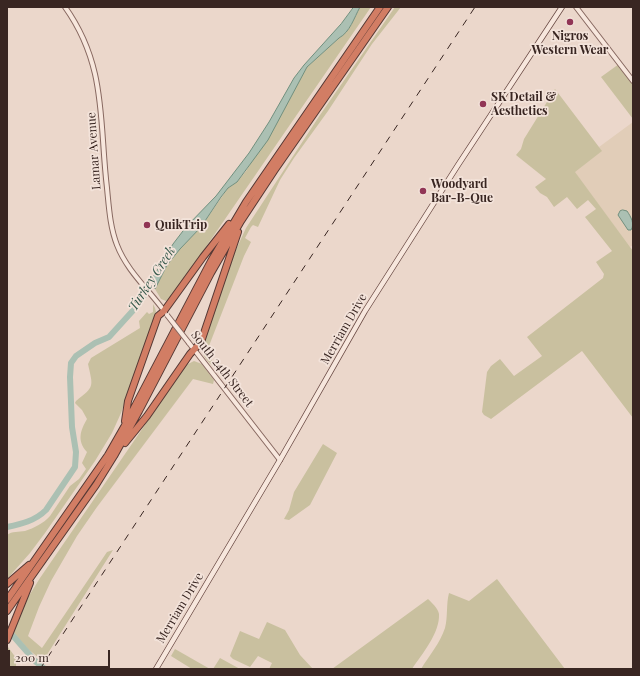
<!DOCTYPE html>
<html>
<head>
<meta charset="utf-8">
<style>
	body { margin:0 }
	#map { position:relative; width:640px; height:676px; overflow:hidden; background:#ebd7cb; font-family:"Playfair Display",serif }
	canvas { display:block }
	.frame { position:absolute; inset:0; border:8px solid #392622; pointer-events:none }
	.scale { position:absolute; left:8px; top:650px; width:102px; height:18px; box-sizing:border-box; border:2px solid #392622; border-top:0; padding-left:5px; font-size:12px; line-height:14px; white-space:nowrap; color:#392622; -webkit-text-stroke:3px #f3e3da; paint-order:stroke }
</style>
</head>
<body>
<div id="map">
<canvas width="640" height="676"></canvas>
<div class="frame"></div>
<div class="scale">200 m</div>
</div>
<script>
const context = document.querySelector('canvas').getContext('2d');
context.lineJoin = 'round';
function paint(path, color) { context.fillStyle = color; context.fill(path, 'evenodd'); }
function stroke(path, color, width, dash) { context.strokeStyle = color; context.lineWidth = width; context.lineCap = dash ? 'butt' : 'round'; context.setLineDash(dash || []); context.stroke(path); }
function label(font, color, halo, rows, align = 'center') {
  context.font = font + ' "Playfair Display",serif'; context.lineWidth = 3.5; context.setLineDash([]); context.textBaseline = 'middle'; context.strokeStyle = halo; context.fillStyle = color; for (const [text, x, y, turn = 0] of rows) {
    context.save(); context.translate(x, y); context.rotate((+turn || 0) * Math.PI / 180); context.textAlign = isNaN(turn) ? turn : align; if (halo) context.strokeText(text, 0, 0); context.fillText(text, 0, 0); context.restore();
  }
}
paint(new Path2D(`
	M633,122V245L630,247L574,172L601,151L599,147Z`), '#e1cdb8');
paint(new Path2D(`
	M360,7H371L190,270L168,300L166,301L161,299L155,289L167,265L180,249L201,227L228,188L237,182L246,171L307,67L339,38C350,32 354,18 360,7Z
	M395,7H401L372,44L328,111L294,158L280,180L258,227L253,225L251,227L245,238L251,242L244,256L207,351L215,366H213C206,360 201,355 203,345L234,254L246,228L320,115Z
	M619,64L633,82V119L601,77Z
	M555,89L602,151L575,172L633,251V418L582,351L491,419L484,415L482,412L487,372L491,366L500,359L514,376L542,356L527,337L603,278L604,274L596,262L612,251L585,217L596,209L588,200L577,209L567,197L554,207L547,197L540,193L535,187L546,179L516,155L521,149L524,139Z
	M153,304L155,308L156,312L121,413L112,433L95,461L45,533L30,553L7,579V535C12,531 19,532 25,531C34,528 44,523 50,516L70,486L79,479L86,469L82,463L87,452C77,441 80,431 87,419L82,410L75,403L76,401C95,386 93,387 88,364L91,358L140,328L139,321L147,312L149,314L153,312Z
	M194,361L202,364L214,380L213,384L193,379L97,507L77,536L51,581L39,607L28,636L42,648L107,552L113,550L43,661L29,650L13,632L27,599L40,578L186,365Z
	M323,444L337,453L310,505L289,520L284,519L289,510L294,492Z
	M497,579L565,669H421C429,656 440,643 445,628C448,617 446,604 449,593L469,601Z
	M428,599C432,603 438,608 439,614C440,633 422,654 412,669H332Z
	M267,622L285,630L300,655L313,669H269L272,663L258,656L250,667L233,659L230,656L231,653L240,631L259,639Z
	M8,647L16,658V669H7Z
	M175,649L210,669H192L171,656Z
	M220,658L240,669H213Z`), '#c9c09f');
const water = new Path2D(`
	M354,7H360C354,18 350,32 339,38L307,67L268,140L237,182L228,188L221,197L201,227L180,249L167,265L155,289L150,282L173,244L186,227L216,196L249,153L269,122L294,78L304,65L341,24Z
	M623,210L627,211C631,217 635,224 631,230H628L618,215L620,211Z`);
paint(water, '#abc0b3');
stroke(water, '#718f7e', 1);
stroke(new Path2D(`
	M7,527C21,524 35,521 46,510L75,467L76,452L72,427L70,377L71,363L76,356L95,343L109,337L138,305L156,277
	M7,629L36,662L45,669`), '#abc0b3', 6);
const tertiary = new Path2D(`
	M65,7C107,66 99,121 107,188C109,208 110,227 117,245C127,271 149,290 165,312
	M576,7L633,81
	M189,343L280,460`);
const secondary = new Path2D(`
	M156,669L280,460L365,311L458,165L562,7`);
const motorway = new Path2D(`
	M125,421L128,401L158,316L164,311L203,257L229,224
	M125,443L147,416L190,354L201,342L238,232
	M7,584L29,565
	M7,600L108,455L124,427L211,261L246,202L380,7
	M7,611L96,485L114,456L139,411L211,273L241,221L274,171L388,7
	M7,640L30,583`);
stroke(tertiary, '#876860', 6);
stroke(secondary, '#694943', 6);
stroke(motorway, '#553834', 8);
stroke(tertiary, '#f7e7dd', 4);
stroke(secondary, '#f7e7dd', 4.5);
stroke(motorway, '#d27d64', 6);
stroke(new Path2D(`
	M40,669L475,7`), '#392622', 1, [7, 7]);
const tertiaryBridge = new Path2D(`
	M167,315L189,343`);
stroke(tertiaryBridge, '#876860', 6, []);
stroke(tertiaryBridge, '#f7e7dd', 4);
for (const [x, y, r, color] of [
	[570,22,4,"#913555"],
	[483,104,4,"#913555"],
	[423,191,4,"#913555"],
	[147,225,4,"#913555"]
]) { const dot = new Path2D(); dot.arc(x, y, r, 0, 2 * Math.PI); context.fillStyle = color; context.fill(dot); stroke(dot, '#f3e3da', 1.5); }
label('bold 12px', '#392622', '#f3e3da', [
	["Nigros",570,36,"center"],
	["Western Wear",570,50,"center"],
	["SK Detail &",491,97],
	["Aesthetics",491,111],
	["Woodyard",431,184],
	["Bar-B-Que",431,198],
	["QuikTrip",155,225]
], 'left');
label('12px', '#392622', '#f3e3da', [
	["Lamar Avenue",94,151,-94],
	["Merriam Drive",344,329,-60],
	["South 24th Street",222,369,52],
	["Merriam Drive",180,608,-59]
]);
label('italic 13px', '#335749', '#f3e3da', [
	["Turkey Creek",152,279,-57]
]);
</script>
</body>
</html>
